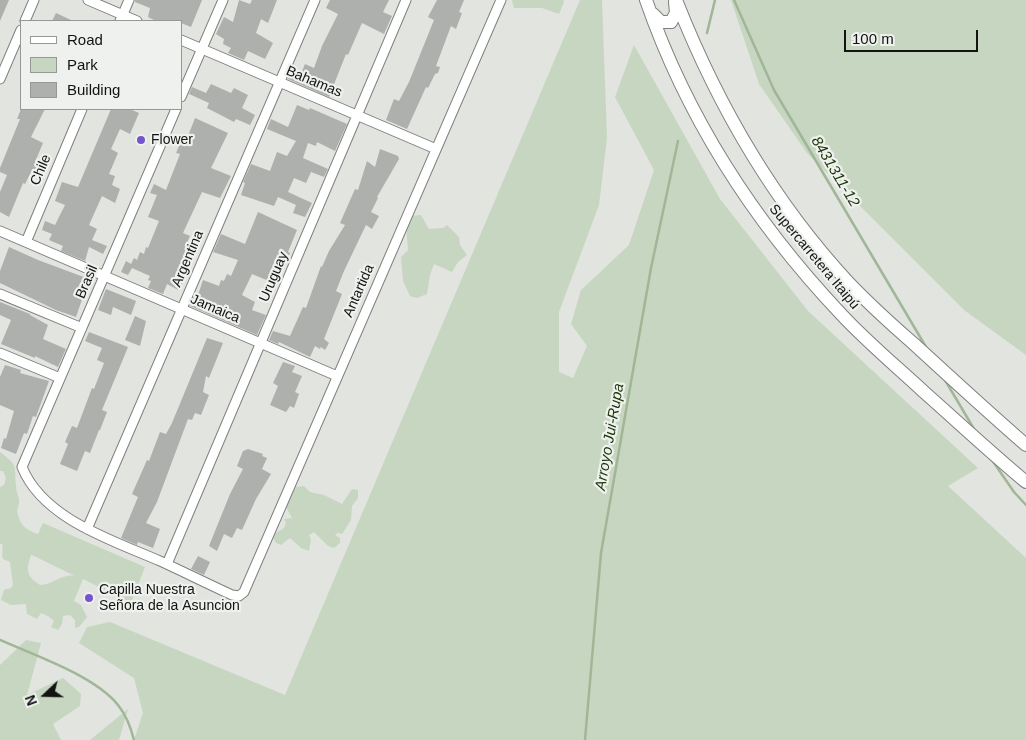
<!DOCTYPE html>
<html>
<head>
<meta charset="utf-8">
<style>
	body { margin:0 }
	#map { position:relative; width:1026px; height:740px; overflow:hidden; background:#e1e4df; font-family:Helvetica,sans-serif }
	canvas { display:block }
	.legend { position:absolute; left:20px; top:20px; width:162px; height:90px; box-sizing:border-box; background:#eef1ed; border:1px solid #969895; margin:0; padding:6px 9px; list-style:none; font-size:15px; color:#121312 }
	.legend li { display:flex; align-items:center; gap:10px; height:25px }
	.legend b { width:25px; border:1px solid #969895 }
	.north { position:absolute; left:20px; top:670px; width:50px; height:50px; -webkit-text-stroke:4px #eef1ed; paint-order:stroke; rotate:249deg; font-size:14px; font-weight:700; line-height:20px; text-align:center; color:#121312 }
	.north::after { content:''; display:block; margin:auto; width:18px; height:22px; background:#121312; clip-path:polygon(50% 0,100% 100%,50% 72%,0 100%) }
	.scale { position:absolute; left:844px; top:30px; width:134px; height:22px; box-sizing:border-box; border:2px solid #121312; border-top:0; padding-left:6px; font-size:15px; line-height:18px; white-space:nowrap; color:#121312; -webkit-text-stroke:4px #eef1ed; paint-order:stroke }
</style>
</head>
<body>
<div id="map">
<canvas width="1026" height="740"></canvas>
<ul class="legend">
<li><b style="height:6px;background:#fff"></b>Road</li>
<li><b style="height:14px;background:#c7d6c0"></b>Park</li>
<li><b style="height:14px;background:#adb0ac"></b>Building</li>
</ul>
<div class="north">N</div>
<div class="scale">100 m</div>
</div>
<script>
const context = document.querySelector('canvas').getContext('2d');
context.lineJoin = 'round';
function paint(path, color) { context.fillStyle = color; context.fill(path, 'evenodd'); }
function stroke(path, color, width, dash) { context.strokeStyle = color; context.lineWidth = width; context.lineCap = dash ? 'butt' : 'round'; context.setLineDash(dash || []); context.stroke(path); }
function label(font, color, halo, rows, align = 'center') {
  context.font = font + ' Helvetica,sans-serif'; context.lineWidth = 4.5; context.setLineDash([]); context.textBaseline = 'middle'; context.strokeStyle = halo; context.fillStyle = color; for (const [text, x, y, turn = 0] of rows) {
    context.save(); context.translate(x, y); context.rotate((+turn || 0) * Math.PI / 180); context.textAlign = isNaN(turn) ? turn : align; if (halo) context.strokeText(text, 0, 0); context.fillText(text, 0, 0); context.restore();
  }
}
paint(new Path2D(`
	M512,0H563L564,2L559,14L542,8H514Z
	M580,0H602L607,138L599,205L559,312V372L573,378L587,346L571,324L581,290L629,245L654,170L615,97L634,45L720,199L808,311L978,468L948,486L1026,558V740H134L143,713L134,678L79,643L87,627L110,622L285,695Z
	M731,0H1026V355L964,310L807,153L759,84Z
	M421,215L429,229L443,228L447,225L459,237L460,245L467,255L458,262L452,272L434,264L430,275L427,294L417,298L410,296L403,281L401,257L408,250L406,225L409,216Z
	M0,452C19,466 14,466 16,486C17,498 22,498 17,510C19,524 25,530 38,534L43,523L145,567L131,603L83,579L74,601L81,605L87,617L79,627L75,628V620L70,615L63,616L62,624L58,630L51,627L54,621L48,616L41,613L37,619L27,614L26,604L11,605L1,600L4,590L11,588L13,585L10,562L3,559C1,554 4,550 2,544H0V487L4,485L6,478L3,471H0ZM31,555H32L75,576C62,573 53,585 40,585C26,576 26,570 31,555Z
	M304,486L310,492L324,495L342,504L352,489L358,490V498L352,506L351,520L342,534L338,533L335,535L340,538V543L334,548L328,546L314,532L309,535L311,540L309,551L301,548L290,538L281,545L276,543L273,538L274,534L284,528L286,523L284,519L292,518L286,507V500L292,495L294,487Z
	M26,640L41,643L27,695L63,678L81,694L80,706L53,724L61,740H0V665Z
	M128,709L119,740H90Z`), '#c7d6c0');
stroke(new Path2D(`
	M734,0L774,90L926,347
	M707,33L715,0
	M945,380L974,429
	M992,460L1014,492L1026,505
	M0,640C34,655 95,676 118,705C126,715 131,728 134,740
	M585,740L601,553L651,268L678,141`), '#a1b697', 2.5);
paint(new Path2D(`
	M0,0H9L0,21Z
	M135,0H202L191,27L181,23V21H156L148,17L150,8L135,2Z
	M239,0L250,4L252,0H277L268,23L261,19L256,33L273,43L265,59L248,51L244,60L228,53L231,48L223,44L224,39L216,34L224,17L233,22Z
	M330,0H389L383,12L392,16L384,34L362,23L348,55L346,54L329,97L288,79L289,75L299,79L305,64L314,68L322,46L338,14L326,8Z
	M437,0H464L459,12L462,13L456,29L451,26L436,66L440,67L438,73L435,74L428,88L426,87L407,129L386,120L394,99L399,101L409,82L434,20L428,17Z
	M56,13L73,21H52Z
	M211,84L231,93L234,88L248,95L242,108L255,115L250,125L236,119L234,122L207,108L209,103L189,94L192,87L206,93Z
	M297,105L309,110L310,108L347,124L335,151L317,142L316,146L308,143L303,158L328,169L324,177L311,172L306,183L294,178L288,192L312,203L305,217L293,213L296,205L278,197L274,206L241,195L245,183L243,182L251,164L270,171L277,152L287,156L296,141L267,129L271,119L288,127Z
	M21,109H45L31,137L43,143L35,162L47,168L42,176L31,172L25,184L23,183L9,217L0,212V192L7,175L0,172V168L20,119H17Z
	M111,109H130L139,113L130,134L120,129L111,149L118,153L109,174L115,176L112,185L120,189L115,203L102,196L89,225L97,229L92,240L107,246L103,254L89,247L85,261L61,251L63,246L49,240L52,234L42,230L45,221L55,225L65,205L55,201L62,182L78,187Z
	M195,118L228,133L211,168L231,176L220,198L202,192L183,233L190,236L185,247L195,250L187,271L188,272L178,290L167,284L163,294L148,288L151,281L148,280L150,276L132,268L128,275L121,272L126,261L131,264L134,258L137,260L140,252L144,254L146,247L148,248L159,221L148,217L157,195L150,193L154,184L166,190L180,154L176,153L184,134L188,136Z
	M380,149L398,156L399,159L377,197L378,198L371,212L379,216L372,229L366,225L344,271L336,291L342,294L324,339L329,343L325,350L321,347L320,349L315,346L310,357L279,342L278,344L269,340L273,331L290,336L303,307L306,308L321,266L322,267L329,251L345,225L340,223L355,189L358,190L367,161L375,167Z
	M258,212L297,230L288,252L290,253L276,284L252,274L242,295L255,302L252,310L266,315L257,335L190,306L194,296L197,298L203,280L219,286L221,280L224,281L227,274L231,276L238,260L213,252L221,234L245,244Z
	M9,247L38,260L89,279L76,317L56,310L0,283V271Z
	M106,289L136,301L131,315L113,307L111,315L98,310Z
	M0,302L30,314V315L48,325L43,339L66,349L58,367L35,356V358L1,344L11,320L0,315Z
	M135,316L146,321L140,346L125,340Z
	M89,332L128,347L102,410L107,412L100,430H99L90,453L85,451L77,471L60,464L68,444L65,442L72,426L77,428L92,388L94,389L104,363L97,360L102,348L85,341Z
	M207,338L223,343L209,378L206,376L203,392L209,395L201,415L195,413L192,420L188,419L157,502L146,523L160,529L153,548L138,542L137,545L121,538L138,497L132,494L147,460L149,461L160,432L166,434L172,423Z
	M283,362L295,366L292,372L302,376L295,392L299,394L294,408L290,406L286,412L270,405L278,386L273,383Z
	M5,365L21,370L20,373L49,381L36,417L33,416L27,434L24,433L16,454L1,448L4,438L6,439L14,411L0,405V377Z
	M248,449L263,454L262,456L267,458L262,469L271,474L256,499L242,530L237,528L232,538L224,534L217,551L209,546L230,494L243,469L237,466L243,451Z
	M198,556L210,562L204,575L191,569Z`), '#adb0ac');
const street = new Path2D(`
	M88,0L137,21
	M25,21L34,0
	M120,21L129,0
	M181,40L436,149
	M0,79L21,30
	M181,97L223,0
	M176,109L22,467C43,519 112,540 160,561C184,572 208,584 232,595L239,596L244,592L501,0
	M0,231L337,376
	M26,242L82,109
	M0,294L82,328
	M0,353L60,378
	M87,529L315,0
	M167,564L406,0`);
const secondary = new Path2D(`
	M646,0C687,118 756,224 841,314C867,342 896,366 924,392C958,422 991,453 1026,482
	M676,0C717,104 772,200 848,282C869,304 891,324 914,344C951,378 988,412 1026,445
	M653,14L661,22H671L676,13L675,2`);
stroke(street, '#7e807d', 11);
stroke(secondary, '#7e807d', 14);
stroke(street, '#fff', 9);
stroke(secondary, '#fff', 12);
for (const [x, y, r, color] of [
	[141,140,5,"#7654ce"],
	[89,598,5,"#7654ce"]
]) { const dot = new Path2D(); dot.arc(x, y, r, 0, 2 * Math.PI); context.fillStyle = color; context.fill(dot); stroke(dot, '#eef1ed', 2); }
label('14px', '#121312', '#eef1ed', [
	["Bahamas",314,82,23],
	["Chile",41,170,-67],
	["Supercarretera Itaipú",814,257,50],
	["Argentina",188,259,-67],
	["Uruguay",274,277,-67],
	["Brasil",87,282,-67],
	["Antartida",359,291,-66],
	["Jamaica",215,309,23]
]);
label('14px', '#121312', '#eef1ed', [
	["Flower",151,140],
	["Capilla Nuestra",99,590],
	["Señora de la Asuncion",99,606]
], 'left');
label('italic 15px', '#1a3507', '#eef1ed', [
	["8431311-12",835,172,59],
	["Arroyo Jui-Rupa",610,437,-80]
]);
</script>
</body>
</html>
